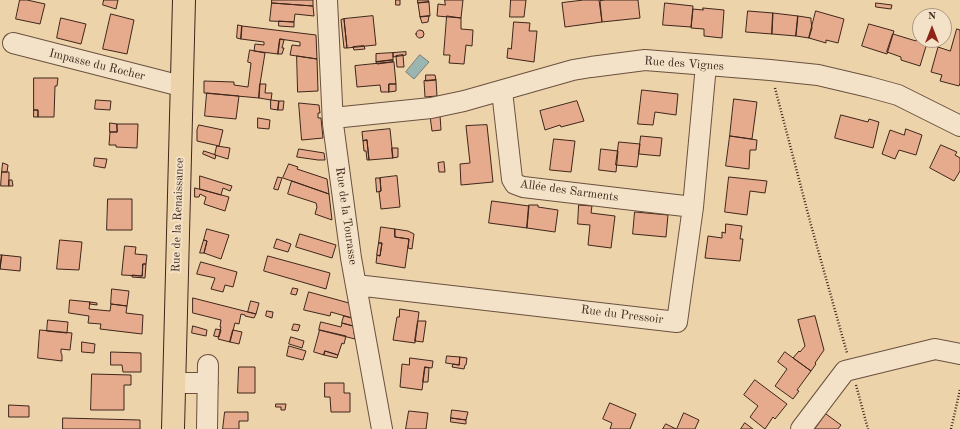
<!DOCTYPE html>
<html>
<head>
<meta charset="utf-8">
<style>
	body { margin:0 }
	#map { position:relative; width:960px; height:429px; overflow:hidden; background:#edd3aa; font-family:"Old Standard TT",serif }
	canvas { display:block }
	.north { position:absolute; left:912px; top:8px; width:40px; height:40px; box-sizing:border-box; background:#f3e2c8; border:1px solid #ab9783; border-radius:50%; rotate:0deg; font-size:11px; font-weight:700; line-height:16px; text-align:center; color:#3f261b }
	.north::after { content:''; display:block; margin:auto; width:14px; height:18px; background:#8f2418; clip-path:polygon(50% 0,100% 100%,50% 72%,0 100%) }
</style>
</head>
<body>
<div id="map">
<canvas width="960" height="429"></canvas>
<div class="north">N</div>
</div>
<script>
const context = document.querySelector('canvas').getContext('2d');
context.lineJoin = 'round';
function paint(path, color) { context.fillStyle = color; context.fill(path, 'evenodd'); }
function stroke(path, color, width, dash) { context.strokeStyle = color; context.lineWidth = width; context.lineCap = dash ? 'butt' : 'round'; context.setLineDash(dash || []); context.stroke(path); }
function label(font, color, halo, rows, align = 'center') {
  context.font = font + ' "Old Standard TT",serif'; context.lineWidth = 4; context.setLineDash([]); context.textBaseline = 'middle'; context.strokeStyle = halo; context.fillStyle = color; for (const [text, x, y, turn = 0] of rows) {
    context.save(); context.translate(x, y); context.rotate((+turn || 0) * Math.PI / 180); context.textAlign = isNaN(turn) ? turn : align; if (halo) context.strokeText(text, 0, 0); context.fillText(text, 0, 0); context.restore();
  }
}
const water = new Path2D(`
	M420,55L429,62L414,79L406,72Z`);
paint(water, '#9bb6b1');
stroke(water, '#767c75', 1);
const building = new Path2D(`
	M20,0H27L45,4L40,24L16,19Z
	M104,0H118L116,9L103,5Z
	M272,0H313V6L272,3Z
	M396,0H400V5H396Z
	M418,0H428L429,2L418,3Z
	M445,0H463L461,18L437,16L438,4L445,5Z
	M511,0H526L524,17H510Z
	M584,0H599L602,22L565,27L562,3Z
	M606,0H638L640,18L602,22L600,1Z
	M429,2L430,16L420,17L418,3Z
	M272,3L313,6L314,16L295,14L294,22L270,21Z
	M665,3L693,6L691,27L663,25Z
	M876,3L892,5L891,9L876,7Z
	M703,8L724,10L722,38L704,36V29L691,28L693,9L703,10Z
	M748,11L773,13L772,34L746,32Z
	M816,11L844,19L838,43L826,40V43L809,38Z
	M773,13L798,16L796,36L772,34Z
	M111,14L134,20L127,54L103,49Z
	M373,16L376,45L347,48L344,19Z
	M429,16L428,22L422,23L420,17Z
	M447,16L461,18V29L473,30L472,46L466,45L464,64L449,63L450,55H444Z
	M798,16L811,18V21L812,28L809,38L796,36Z
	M61,18L86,24L81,44L57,38Z
	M344,19L347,48H344L341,20Z
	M279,21L294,22V27L279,26Z
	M514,22L530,23L529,31H537L534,62L507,58L508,48L511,49Z
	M869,24L894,31L887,54L862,46Z
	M238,25L242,26L241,39L237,38Z
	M242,26L316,35L317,59L290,55L292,45L300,46V42L280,39L278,54L254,51L255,44L264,45V42L241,39Z
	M957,29L960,30V83L959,86L940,81L942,75L931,72L938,47L950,51Z
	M416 34a4 4 0 1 1 8 0a4 4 0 1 1-8 0Z
	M893,34L916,41L917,39L927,43L920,66L901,60V57L887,52Z
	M280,39L284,40L282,48H284L282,54H278Z
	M364,46L365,49L354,50L353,47Z
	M250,50L265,53L260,84L259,98L204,93V81L234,82V85L248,87L251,63L248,62Z
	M406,52V55L393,57V53Z
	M393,53V60L376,62V54Z
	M403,55L404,67H397L396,56Z
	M297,56L317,59L318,91L298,92Z
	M393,60V62L377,64L376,62Z
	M394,62L396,84H389V92H381L380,85L357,87L355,66Z
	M426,75H435L436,80L426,81Z
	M34,78H58L57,86H55L54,117H38V110H34Z
	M436,80L437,96L425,97L424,81Z
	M260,84H266L265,93H272L271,100L259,98Z
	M389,84H396V91L389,92Z
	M642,90L678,94L676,115L655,112L653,125L638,124Z
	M207,93L239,96L236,119L205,116Z
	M734,99L757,102L752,139L730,136Z
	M96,100L111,101L110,110L95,109Z
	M271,100L279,101L278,110L271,109Z
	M279,101H284L283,110H278Z
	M577,101L584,121L561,127L560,125L545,130L540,111Z
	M299,103L319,105L320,113H318V118H321L323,138L302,140Z
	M34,110H38V117H34Z
	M440,115L441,130L432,131L430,116Z
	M841,115L868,122L869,119L879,122L873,148L835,138Z
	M258,118L270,120L269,129L258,128Z
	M110,123L117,124V132H110Z
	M117,124H138L137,148L116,147V145H109L110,132H117Z
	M199,125L223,130L219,146L197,141V130Z
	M487,125L493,182L461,185L460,164L470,163L466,126Z
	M390,129L393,158L369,160L367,140L363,141L362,132Z
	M906,129L922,135L916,155L899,150L895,159L882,154L890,130L904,135Z
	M641,136L662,138L660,156L639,154Z
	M730,136L757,140L756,150H750L749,169L726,166Z
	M554,139L575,141L571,172L550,170Z
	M367,140L369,160H367L366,151H364L363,141Z
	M619,142L640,144L637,167L616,165Z
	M941,145L957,152L955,155L960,158V171L954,181L930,168Z
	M217,146L230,148L228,159L215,155Z
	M392,148H398V157L393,158Z
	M299,149L324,153L325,160H318L297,157Z
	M601,149L618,151L616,172L599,170Z
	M204,151L216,155L215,159L203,154Z
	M95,158L107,159L105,168L94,166Z
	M444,162L445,172H439L438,163Z
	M3,163L8,165L7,172H2Z
	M289,164L298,167L297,169L327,179L329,194L283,178Z
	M2,172H9V186H1Z
	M200,176L232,186L230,191L223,188L221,195L200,189Z
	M397,176L400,207L381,209L379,192L381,191L380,178Z
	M278,177L282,178L278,190L274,189Z
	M729,177L767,181L765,193L750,191L747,215L725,212Z
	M376,178H380L381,191L377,192Z
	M9,180H12L13,186H9Z
	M292,181L329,194L332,220L315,214L317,207L316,203L288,194Z
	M195,188L229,197L225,211L204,204L206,197L200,194L199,197H195Z
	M108,199H132V230H107Z
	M492,201L529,206L527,228L489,223Z
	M529,205H538V207L558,210L555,232L527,228Z
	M579,205L592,206L591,213L615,216L611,248L588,245L590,225L578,224Z
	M635,212L668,215L666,237L633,234Z
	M726,224L742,226L740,239H743L740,261L705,258L708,236L722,238V232L725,233Z
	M381,227L395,229V237L409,239L405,268L376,263L377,255L380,256L382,243H379Z
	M207,229L229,235L221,259L204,253L207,241L204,240Z
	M395,229L408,231L414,234L412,249L408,248L409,239L395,237Z
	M300,234L336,245L332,258L296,247Z
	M277,239L291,244L288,252L274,248Z
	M60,240L82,242L79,270L57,269Z
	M204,240L207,241L204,253H200Z
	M379,243H382L380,256L377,255Z
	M125,246L136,247L135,254L147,255L146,264H143L142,276L122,275Z
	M0,255H2L0,269Z
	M2,255L21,257L20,271L0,269Z
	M268,256L330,273L326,289L264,271Z
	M201,262L237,272L233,287L225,285L223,292L211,289L215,278L197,274Z
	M143,264H146L145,278L132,277V275L142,276Z
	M293,288L298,289L296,295L291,294Z
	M112,289L129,291L127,306L111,304Z
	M309,292L349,303L352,318L331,312L330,316L304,310Z
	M193,298L248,312L256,314L254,318L245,316V315L241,314L239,324L235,323L230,342L218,339L221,327H220L221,320L193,313Z
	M70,300L90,302L89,309L110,311L111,304L127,306L126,313L143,315L142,334L100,329L101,324L88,323L89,316L69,313Z
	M251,301L259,303L256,314L248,312Z
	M90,302L97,303V305L90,304Z
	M400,309L419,312L415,343L393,340L397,317H399Z
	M267,311L273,312L272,318L266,316Z
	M344,316L352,318L353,326L342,323Z
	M815,316L824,350L815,363L816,364L811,371L793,358L799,351L800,352L805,346L798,320Z
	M48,320L68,322L67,333L47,331Z
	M418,321H426L423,342L415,341Z
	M321,322L341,327L342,323L353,326L355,339L319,330Z
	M294,324L300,325L298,331L292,330Z
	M193,326L207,330L206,336L192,333Z
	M216,329L221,330L219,337L214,336Z
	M40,330L72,333L70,350L61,349V353L62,355V361L38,358Z
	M233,330L242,332L239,344L230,342Z
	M320,330L346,336L344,344L342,343L338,355L325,351L324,355L314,352Z
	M291,337L304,341L302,348L289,344Z
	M82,342L95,344L94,353L82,352Z
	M289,346L306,351L303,360L287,356Z
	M325,351L338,355L337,358L324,355Z
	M111,352L141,353V372H123L122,365H111Z
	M785,352L811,371L797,390L799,391L793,399L775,386L787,369L778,362Z
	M447,356L460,357L459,365L446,363Z
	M460,357L467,358L466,365H465L464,369L452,367L453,364L459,365Z
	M410,358L433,361L432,368L425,367L422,390L400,387L402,364L409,365Z
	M239,367H255V393H238Z
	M425,367L429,368L428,382H423Z
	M92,374L131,375V385H124V410H91Z
	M755,380L787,404L775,419L773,417L765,429L750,417L758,406L744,395Z
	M325,383H344V393H350V412H331L330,397H325Z
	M610,403L636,414L630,429H610L612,423L603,419Z
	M276,404H286L285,410H281V407H276Z
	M9,405L29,406V417H9Z
	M452,410L468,412L466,420L451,418Z
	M409,411L428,413L426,429H406Z
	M225,412H248V421H239V429H223Z
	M684,413L699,420L695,429H677Z
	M826,414L841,425L838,429H815Z
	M63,418L140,420V429H63Z
	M451,418L466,420V424L451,422Z
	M745,423L753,429H741Z
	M666,424L676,429H663Z`);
paint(building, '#e5ab8c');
stroke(building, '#3f261b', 1);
const minor = new Path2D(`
	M327,0L333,124L351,258L382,429
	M13,43L181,86
	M502,91L512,179L515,184L523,187L693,207
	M333,118L431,108L464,101L573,70L591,67L645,60L770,70L818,75L869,87L898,95L960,126
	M356,285L677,322L693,207L706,65
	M174,383H208
	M207,429L208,365
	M801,429L845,371L935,349L960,354`);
const major = new Path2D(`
	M173,429L184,0`);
stroke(minor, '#6a513f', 22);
stroke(major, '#3f261b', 24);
stroke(new Path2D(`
	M775,88L811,225L847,353
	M856,385L868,429
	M951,429L960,390`), '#3f261b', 2.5, [1, 2]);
stroke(minor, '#f3e2c8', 20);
stroke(major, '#edd3aa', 22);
label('12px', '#3f261b', '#f3e2c8', [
	["Rue des Vignes",684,64,4],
	["Impasse du Rocher",97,65,14],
	["Allée des Sarments",569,191,8],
	["Rue de la Renaissance",178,215,-88],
	["Rue de la Tourasse",346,216,82],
	["Rue du Pressoir",622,315,7]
]);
</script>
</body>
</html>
